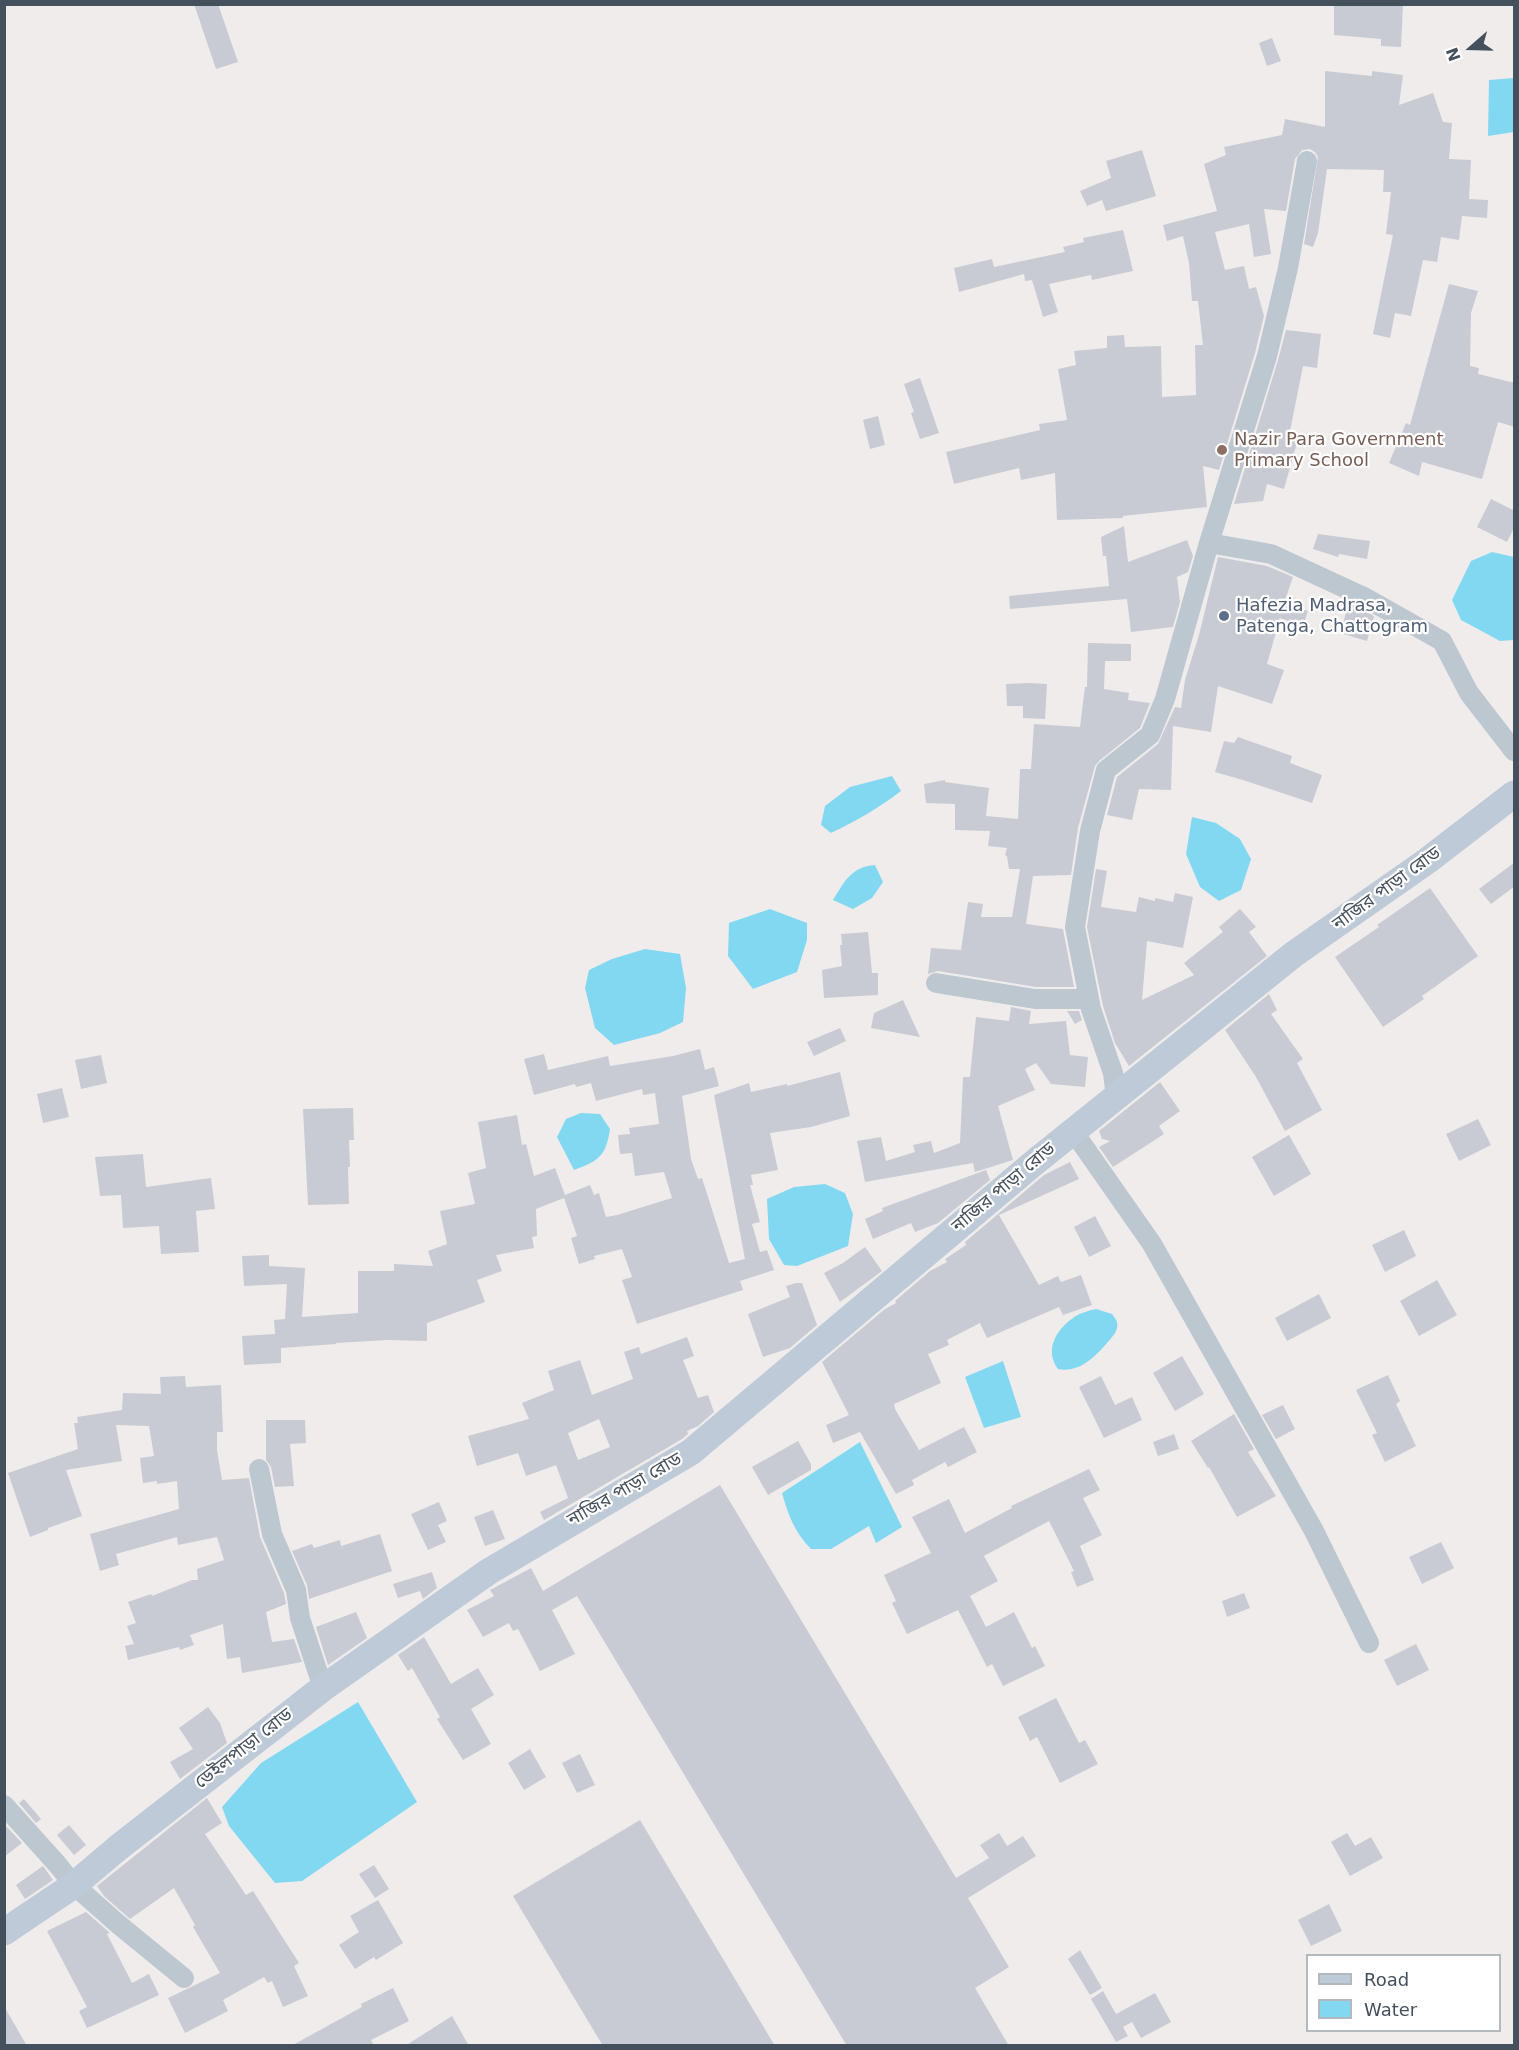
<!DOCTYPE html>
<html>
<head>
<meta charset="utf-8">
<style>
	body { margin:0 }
	#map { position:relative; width:1519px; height:2050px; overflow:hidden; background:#f0ecec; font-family:"DejaVu Sans",sans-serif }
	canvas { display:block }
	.frame { position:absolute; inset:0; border:6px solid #44505b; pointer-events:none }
	.legend { position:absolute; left:1306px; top:1954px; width:195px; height:78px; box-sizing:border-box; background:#fff; border:2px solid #b4b9bd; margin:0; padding:8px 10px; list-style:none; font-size:18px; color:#44505b }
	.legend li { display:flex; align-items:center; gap:12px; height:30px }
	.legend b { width:30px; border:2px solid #b4b9bd }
	.north { position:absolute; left:1441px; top:18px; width:60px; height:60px; -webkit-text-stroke:4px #fff; paint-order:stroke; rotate:250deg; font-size:16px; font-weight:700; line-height:24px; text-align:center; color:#44505b }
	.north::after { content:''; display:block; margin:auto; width:21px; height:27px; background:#44505b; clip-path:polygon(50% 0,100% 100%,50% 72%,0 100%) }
</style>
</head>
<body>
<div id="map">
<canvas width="1519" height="2050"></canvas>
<div class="frame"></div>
<ul class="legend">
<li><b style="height:8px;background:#becad7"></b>Road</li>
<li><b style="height:16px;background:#82d8f0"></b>Water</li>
</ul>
<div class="north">N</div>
</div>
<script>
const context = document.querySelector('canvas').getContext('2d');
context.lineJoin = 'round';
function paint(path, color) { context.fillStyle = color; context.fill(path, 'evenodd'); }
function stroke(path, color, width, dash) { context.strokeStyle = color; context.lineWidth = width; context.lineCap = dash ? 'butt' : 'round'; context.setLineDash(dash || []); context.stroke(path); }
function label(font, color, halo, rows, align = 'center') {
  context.font = font + ' "DejaVu Sans","Noto Sans Bengali",sans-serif'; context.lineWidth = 4.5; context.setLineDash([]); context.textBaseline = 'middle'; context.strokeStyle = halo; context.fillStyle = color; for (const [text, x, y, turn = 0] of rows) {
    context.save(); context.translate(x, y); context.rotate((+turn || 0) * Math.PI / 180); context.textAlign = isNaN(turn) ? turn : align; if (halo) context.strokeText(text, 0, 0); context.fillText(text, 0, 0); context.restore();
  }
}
paint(new Path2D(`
	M1514,78V132L1488,136L1489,80Z
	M1492,552L1514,557V640L1500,641L1461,620L1452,600L1471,561Z
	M892,776L901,791C879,808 856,821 831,833L821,825L825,806L850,787Z
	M1192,817L1216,823L1240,839L1251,859L1241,890L1219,901L1200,887L1186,854Z
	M875,865L883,882L872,898L853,909L833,900C845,881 851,867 875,865Z
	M770,909L807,923V940L797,972L753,989L728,956L729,923Z
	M645,949L680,954L686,988L683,1022L660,1033L614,1045L595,1028L585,988L589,970L612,959Z
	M581,1113L600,1114L610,1129C606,1156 599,1161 574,1170L557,1137L566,1119Z
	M825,1184L845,1193L853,1214L848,1246L797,1266L784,1265L769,1239L767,1199L794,1187Z
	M1096,1309L1112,1314C1113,1315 1117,1321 1117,1322C1119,1331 1112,1337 1107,1343C1094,1358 1079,1373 1058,1369C1044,1350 1056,1330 1073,1318C1079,1313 1088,1311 1096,1309Z
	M1003,1361L1021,1417L984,1428L965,1377Z
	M860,1442L902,1527L876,1543L869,1526L831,1549H811C795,1533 788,1515 782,1493Z
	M358,1702L417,1802L302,1881L275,1883L229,1826L222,1807L261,1763Z`), '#82d8f0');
paint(new Path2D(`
	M194,4H218L238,62L216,69Z
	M1334,4H1403L1401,47L1381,46V39L1334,35Z
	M1272,38L1281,61L1267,66L1259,43Z
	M1325,71L1372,76V71L1403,75L1399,105L1433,93L1443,122L1452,123L1449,159L1471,160L1469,199L1488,200L1487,218L1462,216L1459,240L1441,237L1437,262L1423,260L1411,316L1395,313L1390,338L1373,334L1393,235L1386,234L1391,192H1383L1384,170L1327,169L1318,233L1313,247L1304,244L1318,157L1315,152L1310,149L1302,150L1295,159L1286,211L1264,209L1271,254L1254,257L1249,224L1215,232L1225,270L1244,266L1249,289L1256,287L1264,316L1255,353L1219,470L1203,466L1207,507L1123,516V518L1057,520L1055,473L1021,480L1019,468L954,484L946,452L1040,430L1039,424L1067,420L1058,369L1076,365L1074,351L1107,348V336L1124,335L1125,347L1161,346L1162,397L1196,395L1195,345H1203L1198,301H1192L1189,263L1183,236L1167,241L1163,225L1217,211L1204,164L1226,155L1224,147L1282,135L1285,119L1325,127Z
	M1142,150L1156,196L1106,211L1102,200L1087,206L1080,191L1111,178L1106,161Z
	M1123,230L1133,271L1092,280L1091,275L1049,284L1058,312L1043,317L1032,280L1025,281L1024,274L959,292L954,268L992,259L994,267L1065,252L1063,247L1084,242L1083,238Z
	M1449,284L1478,291L1471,313L1470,366L1479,368L1478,374L1515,383V427L1498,422L1482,479L1422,462L1419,476L1389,463L1406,423L1410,425Z
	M1286,330L1321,334L1317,368L1303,366L1289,436L1298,439L1284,489L1267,484L1263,501L1234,504L1278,360Z
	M920,378L939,433L920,439L911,413L914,412L904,384Z
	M878,416L885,445L870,449L863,420Z
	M1491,499L1515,511V526L1507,542L1477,527Z
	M1124,526L1128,562L1187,540L1193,556L1188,572L1177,577L1180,602L1173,627L1131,632L1127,599L1010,609L1009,596L1109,586L1106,556H1103L1101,537Z
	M1318,534L1370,541L1367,559L1339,554L1338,557L1313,549Z
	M1218,557L1267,566L1293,577L1284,603L1308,611L1303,626L1280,618L1267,664L1284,670L1272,704L1218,686L1211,732L1173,726L1171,790L1139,789L1132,820L1107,815L1117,777L1158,744L1175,707L1181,708L1185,680L1199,635Z
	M1349,603L1374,616L1367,641L1340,633Z
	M1088,643L1131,644V661H1105L1104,689L1129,693L1128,700L1150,703L1140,728L1099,761L1095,766L1078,828L1071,875L1033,876L1026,924L1063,929L1074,987H1036L938,971L928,974L931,948L961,950L968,902L983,904L981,917H1012L1020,869H1009L1007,856L1005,855L1007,848L988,846L990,831L955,830V804L926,803L924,784L945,780V782L989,788L986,816L1018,819L1020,769H1031L1034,724L1080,727L1085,687H1087Z
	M1030,683L1047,684L1045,719L1023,718V706H1007L1006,684Z
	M1238,737L1292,756L1290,763L1322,775L1312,803L1246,781L1215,772L1224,741L1234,743Z
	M1515,862V886L1491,904L1479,889Z
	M1096,869L1107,871L1101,907L1136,912L1139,897L1155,901V898L1173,902L1175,893L1193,897L1183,948L1147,941L1142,1000L1194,975L1184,963L1223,932L1219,927L1240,909L1256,927L1249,932L1267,956L1129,1066L1115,1043L1103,1006L1087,927Z
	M1430,888L1478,956L1422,996L1424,999L1383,1027L1335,957L1379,927L1377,925Z
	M868,932L872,973H878V995L824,998L822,970L842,966L840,945H842L841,934Z
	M1269,994L1277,1010L1271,1014L1303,1059L1297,1063L1322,1110L1285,1131L1256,1077L1225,1030Z
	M903,1000L920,1037L871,1028L874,1013Z
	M1011,1007L1031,1011L1029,1024L1066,1021L1070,1055L1088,1057L1085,1087L1051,1084L1036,1063L1025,1069L1035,1090L998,1106L1013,1160L975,1172L973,1163L865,1182L857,1141L881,1137L886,1161L915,1152L913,1145L931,1141L934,1153L960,1143L963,1077H970L976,1017L1009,1021Z
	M1067,1011H1079L1082,1020L1075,1024Z
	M840,1028L846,1041L814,1056L807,1042Z
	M700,1049L705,1070L714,1067L719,1086L682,1096L691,1159L698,1179L702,1178L729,1263L745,1259L714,1095L749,1083L751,1092L787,1084V1086L840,1072L850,1116L811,1127L770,1133L778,1170L751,1175L753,1185H750L760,1222L752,1224L760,1252L767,1250L774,1270L740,1281L743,1290L637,1324L622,1280L632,1277L622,1249L594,1256L595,1259L579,1264L571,1238L577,1236L564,1198L536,1209L537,1236L532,1237L534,1248L496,1255L502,1271L477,1280L485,1302L427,1323V1341L387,1340L336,1343V1344L281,1348V1363L244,1365L242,1336L275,1334L274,1320L285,1319L287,1284L244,1286L242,1256L269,1255V1266L305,1268L302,1317L358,1313V1271H394V1264L433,1266L428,1251L447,1244L440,1211L475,1204L468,1173L486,1168L478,1122L517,1115L522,1145L526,1144L534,1176L555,1168L565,1195L590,1185L594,1195L599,1193L606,1217L617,1215L672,1198L664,1172L635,1176L632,1153L620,1154L618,1135L630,1134L629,1128L659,1124L655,1093L643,1095L642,1089L596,1101L591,1083L576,1087L575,1084L534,1095L524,1059L544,1054L548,1070L608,1056L610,1066L673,1056Z
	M101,1055L107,1083L81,1089L75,1060Z
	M1160,1082L1180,1111L1159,1126L1164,1134L1113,1167L1099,1147L1110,1141L1102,1139L1099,1131Z
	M62,1088L69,1117L43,1123L37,1094Z
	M353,1108L354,1140H349L350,1167H348L349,1204L308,1205L303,1109Z
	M1478,1119L1491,1145L1459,1161L1446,1134Z
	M1289,1135L1311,1174L1274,1196L1252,1157Z
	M143,1154L146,1187L211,1178L215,1209L196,1211L199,1252L161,1254L159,1226L123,1228L121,1195L100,1196L95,1157Z
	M1070,1162L1079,1179L999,1215L1039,1285L1058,1276L1061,1282L1081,1275L1092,1305L1063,1315L1059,1307L987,1338L980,1323L947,1340L949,1345L928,1354L941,1383L894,1404L895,1409L919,1450L964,1427L977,1452L948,1467L945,1462L912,1480L914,1485L896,1494L860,1432L833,1443L826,1425L849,1415L822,1362L885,1309L896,1303L895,1301L930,1271L947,1262L945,1259L966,1245L965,1242L1044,1175Z
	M986,1170L990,1180L938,1223L915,1232L911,1223L873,1239L865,1219L883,1211L882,1208Z
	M1095,1216L1111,1246L1089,1257L1074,1227Z
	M1404,1230L1416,1256L1385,1272L1372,1245Z
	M865,1247L882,1271L840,1302L824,1273L843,1263Z
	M1437,1280L1457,1315L1419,1336L1400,1301Z
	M796,1283H802L817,1325L790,1348L763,1357L748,1314L790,1297L786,1286Z
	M1319,1294L1331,1318L1287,1341L1275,1318Z
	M687,1337L694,1356L683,1360L698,1398L708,1395L714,1412L698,1426L687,1431L688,1434L682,1439L544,1520L540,1512L568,1498L556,1465L526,1476L518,1453L477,1466L468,1436L529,1419L522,1403L554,1390L548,1371L580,1360L592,1395L633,1379L624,1352L639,1347L641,1354ZM599,1419L610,1447L578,1460L568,1433Z
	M1182,1356L1204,1394L1175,1411L1153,1373Z
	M1388,1375L1400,1401L1396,1404L1416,1446L1385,1462L1372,1435L1377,1433L1356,1390Z
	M185,1376L186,1387L221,1385L223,1432H217V1450L222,1480L249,1478L260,1537L284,1593L286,1604L266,1612L272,1642L294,1639L302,1662L242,1673L240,1657L227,1659L223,1624L190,1635L194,1645L180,1650L179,1647L128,1660L125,1646L134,1644L127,1626L136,1623L128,1602L151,1594L152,1596L192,1580H198L197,1569L224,1560L217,1537L178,1545L177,1537L116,1554L119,1565L100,1571L90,1534L179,1509L177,1481L157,1484V1481L143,1483L140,1458L154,1456L149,1426L116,1425L122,1461L66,1470L82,1516L48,1528V1530L30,1537L8,1473L78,1449L74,1423H78L77,1417L122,1410L123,1393L161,1394L160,1377Z
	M1101,1376L1115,1405L1132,1397L1142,1420L1104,1438L1079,1387Z
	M1283,1405L1295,1429L1276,1439L1262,1415Z
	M1234,1414L1254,1449L1248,1452L1276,1496L1237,1517L1209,1467L1208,1468L1191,1441Z
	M266,1420H305L306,1443L290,1444L294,1486L275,1487L271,1467L266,1460Z
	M1174,1434L1179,1449L1158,1456L1153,1442Z
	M798,1441L811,1464V1470L768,1495L752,1467Z
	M1089,1469L1100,1490L1083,1498L1102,1535L1080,1546L1094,1580L1077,1587L1071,1572L1074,1571L1049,1521L984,1556L998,1581L970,1596L986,1627L1014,1612L1032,1648L1035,1646L1045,1666L1003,1686L992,1664L987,1667L958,1610L907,1634L892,1603L896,1601L884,1575L931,1553L912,1517L949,1499L965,1533L1012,1508L1011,1506Z
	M720,1485L956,1878L989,1858L980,1845L999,1833L1007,1846L1023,1836L1036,1856L968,1898L1009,1967L975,1988L1009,2046H847L577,1596L552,1610L575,1654L540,1671L518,1629L513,1631L509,1623L483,1637L467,1610L494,1596L490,1590L531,1568L543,1591Z
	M439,1502L447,1521L438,1525L446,1542L428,1550L411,1514Z
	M493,1510L505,1539L485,1546L474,1517Z
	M380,1534L392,1571L309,1599L307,1585L292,1551L312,1544L314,1548L340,1540L341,1546Z
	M1441,1542L1454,1568L1422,1584L1409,1557Z
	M432,1572L437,1588L423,1599L420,1591L398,1598L393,1584Z
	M1244,1593L1250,1608L1227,1617L1222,1601Z
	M356,1612L367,1638L328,1665L316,1627Z
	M424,1637L451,1684L478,1668L494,1695L471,1709L491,1744L463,1760L437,1719L440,1717L412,1668L408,1671L398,1655Z
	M1416,1644L1429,1670L1397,1686L1384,1660Z
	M1056,1698L1079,1743L1085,1740L1098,1764L1060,1783L1037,1737L1030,1741L1018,1717Z
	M208,1707L220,1723L227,1743L180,1779L170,1762L193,1749L179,1728Z
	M530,1749L546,1777L524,1790L508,1763Z
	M580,1754L595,1785L577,1793L562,1763Z
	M207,1798L222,1823L205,1834L246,1895L253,1891L299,1963L294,1966L308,1996L283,2007L272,1981L268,1983L264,1977L223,2000L228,2011L185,2033L168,1998L220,1973L193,1927L195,1925L174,1888L130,1919L104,1896L97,1886Z
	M24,1799L41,1819L36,1823L19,1803Z
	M640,1820L775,2046H603L513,1896Z
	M4,1824L22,1843L4,1857Z
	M69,1825L86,1845L74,1855L57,1835Z
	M1347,1833L1355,1846L1371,1837L1383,1858L1350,1876L1331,1842Z
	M374,1865L389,1889L375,1898L359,1874Z
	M43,1866L53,1880L25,1899L16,1885Z
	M378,1900L403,1943L376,1960L374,1957L355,1969L339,1945L359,1932L350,1916Z
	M1329,1904L1342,1931L1311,1946L1298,1920Z
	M86,1912L110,1933L107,1934L132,1983L149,1974L159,1995L87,2028L79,2011L87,2007L47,1931Z
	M1080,1950L1102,1988L1090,1995L1068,1959Z
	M393,1988L409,2021L371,2040L374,2046H291L362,2007L361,2004Z
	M1103,1991L1116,2014L1155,1993L1171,2022L1141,2038L1132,2022L1123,2027L1128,2036L1116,2042L1091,1999Z
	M4,2006L27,2046H4Z
	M452,2016L469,2046H405Z`), '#c8cbd3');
stroke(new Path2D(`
	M1209,543L1271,554L1364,597L1442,641L1469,693L1514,751
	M936,983L1035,999H1089
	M1116,1097L1113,1073L1091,1009L1075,927L1090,831L1106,770L1150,735L1165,699L1209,543L1267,356L1288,268L1307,161
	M1073,1131L1152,1244L1314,1531L1369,1643
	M259,1469L272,1534L296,1590L300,1618L323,1688
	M4,1805L57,1864L74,1885L118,1924L184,1978`), '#bcc7d0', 20);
stroke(new Path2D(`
	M4,1932L74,1885L119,1847L323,1688L488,1572L691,1452L1035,1162L1294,954L1427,861L1514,794`), '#becad7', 27);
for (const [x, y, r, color] of [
	[1222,450,6,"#8d6e63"],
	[1224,616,6,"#5c6f8a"]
]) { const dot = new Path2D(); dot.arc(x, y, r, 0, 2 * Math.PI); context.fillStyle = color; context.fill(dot); stroke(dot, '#fff', 2); }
label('18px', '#785e54', '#fff', [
	["Nazir Para Government",1234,440],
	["Primary School",1234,461]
], 'left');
label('18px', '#4e5e75', '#fff', [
	["Hafezia Madrasa,",1236,606],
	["Patenga, Chattogram",1236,627]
], 'left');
label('18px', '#44505b', '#fff', [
	["নাজির পাড়া রোড",1387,889,-36],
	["নাজির পাড়া রোড",1004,1188,-40],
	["নাজির পাড়া রোড",625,1490,-30],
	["ডেইলপাড়া রোড",244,1749,-38]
]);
</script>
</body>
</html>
